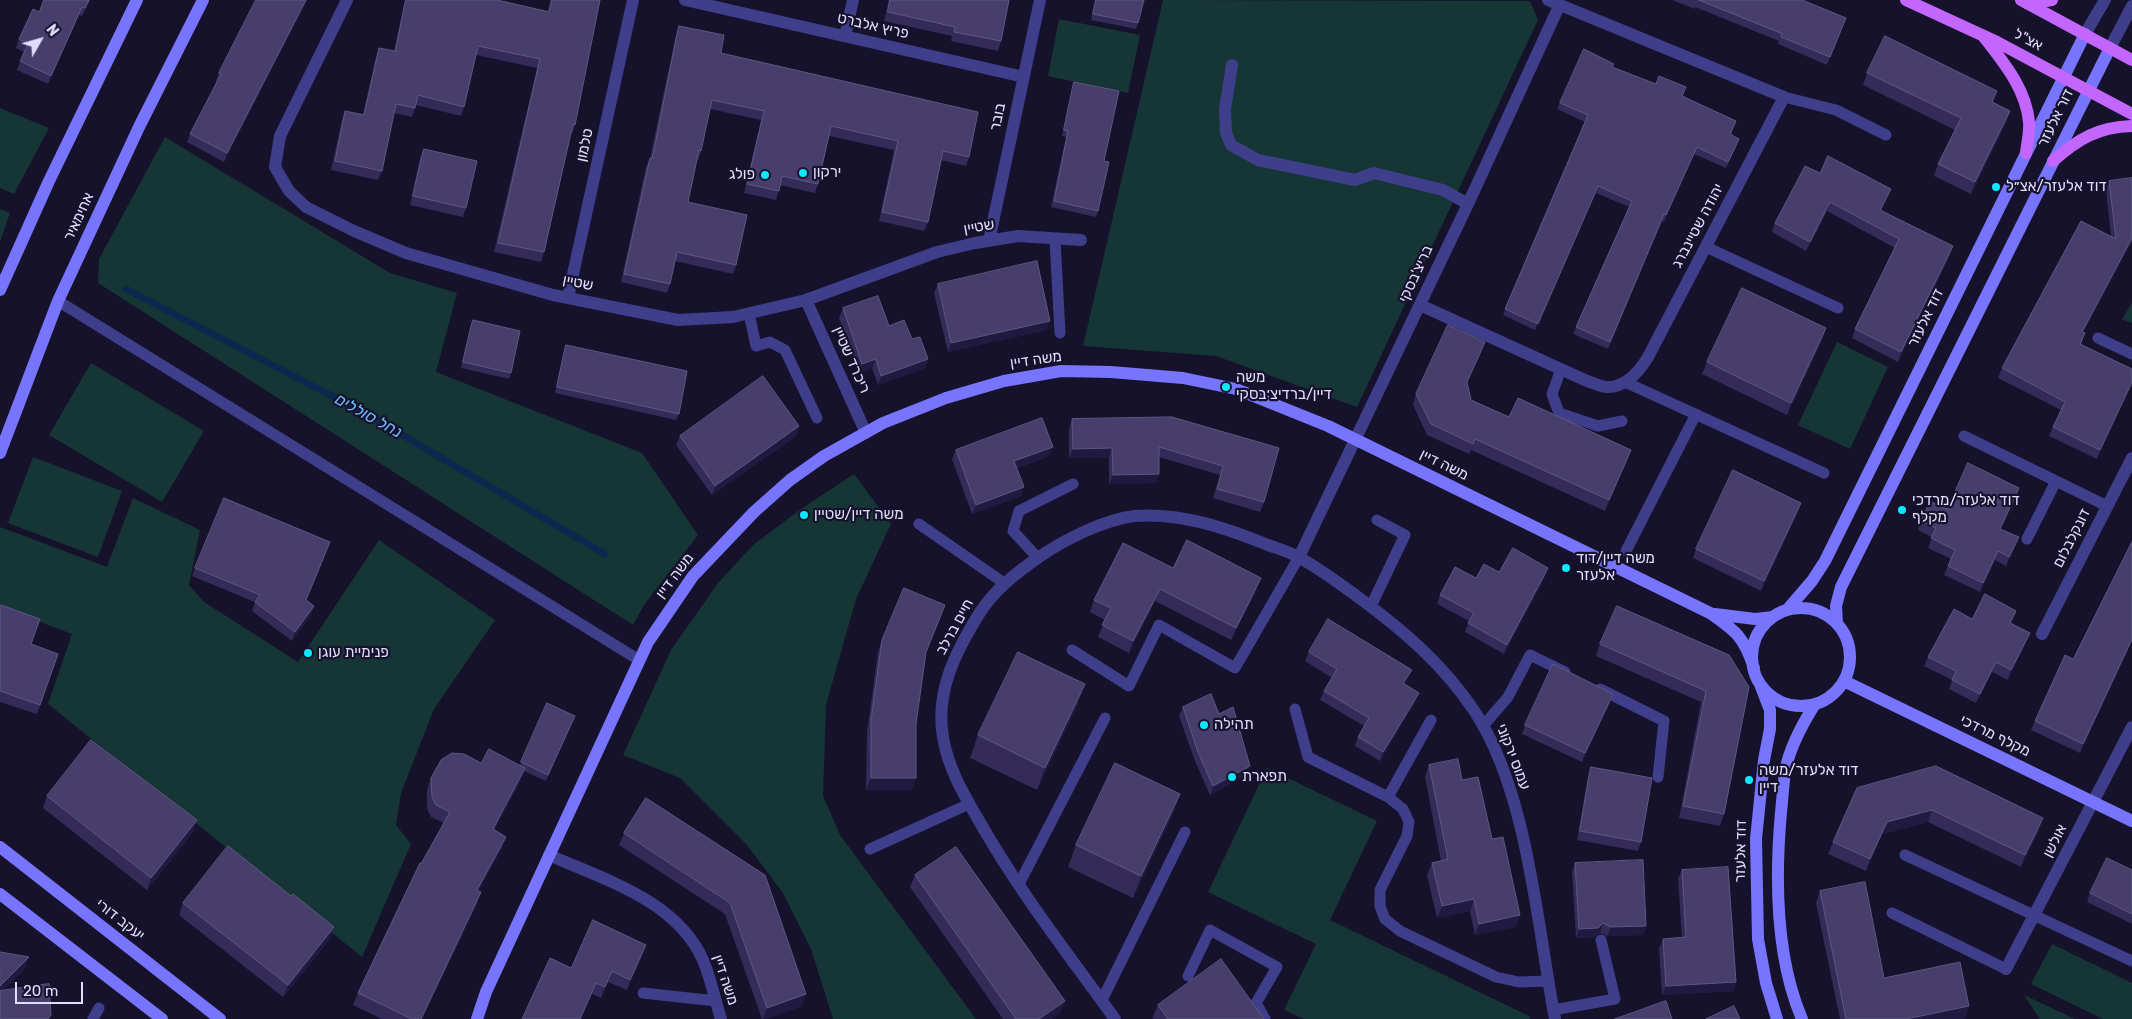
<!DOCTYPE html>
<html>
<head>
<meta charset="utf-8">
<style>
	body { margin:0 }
	#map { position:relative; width:2132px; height:1019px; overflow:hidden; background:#16122c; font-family:Rubik,sans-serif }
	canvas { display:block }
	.north { position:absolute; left:15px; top:15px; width:50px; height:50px; -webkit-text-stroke:4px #16122c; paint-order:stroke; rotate:52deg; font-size:14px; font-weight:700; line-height:20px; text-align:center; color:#e1ddff }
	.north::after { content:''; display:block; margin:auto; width:18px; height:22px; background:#e1ddff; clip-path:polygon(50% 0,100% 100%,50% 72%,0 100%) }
	.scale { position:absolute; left:15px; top:982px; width:68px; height:22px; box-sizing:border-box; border:2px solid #e1ddff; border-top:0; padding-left:6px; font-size:15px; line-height:18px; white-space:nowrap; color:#e1ddff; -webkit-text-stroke:4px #16122c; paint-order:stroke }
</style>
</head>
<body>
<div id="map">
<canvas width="2132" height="1019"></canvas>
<div class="north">N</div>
<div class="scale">20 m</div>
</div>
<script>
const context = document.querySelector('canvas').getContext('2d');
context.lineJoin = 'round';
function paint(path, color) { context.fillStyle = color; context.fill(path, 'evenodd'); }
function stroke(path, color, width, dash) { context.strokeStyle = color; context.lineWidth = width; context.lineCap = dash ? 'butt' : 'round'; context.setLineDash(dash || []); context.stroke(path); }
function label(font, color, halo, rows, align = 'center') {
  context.font = font + ' Rubik,Heebo,sans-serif'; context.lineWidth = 4.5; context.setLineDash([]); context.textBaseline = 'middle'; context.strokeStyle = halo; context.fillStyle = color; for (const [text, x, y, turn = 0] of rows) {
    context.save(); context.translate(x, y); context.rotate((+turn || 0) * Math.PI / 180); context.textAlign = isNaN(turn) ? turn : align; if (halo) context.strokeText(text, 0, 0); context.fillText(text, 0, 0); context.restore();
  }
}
paint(new Path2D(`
	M1163,0L1530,1L1538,20L1357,407L1216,356L1083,346Z
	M1059,19L1140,35L1128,93L1048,76Z
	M0,108L49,128L14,194L0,188Z
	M165,137L390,273L457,293L436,372L642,453L698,535L644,605L633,625L98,283L99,259Z
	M0,209L10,213L0,242Z
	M2132,303V323L2122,319Z
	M1837,342L1888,367L1850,449L1798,425Z
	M91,363L204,431L162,502L49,435Z
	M33,457L122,491L98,557L8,523Z
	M854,474L891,524L856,599L826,705L823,796L840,835L976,1019H833L811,949L783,893L747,845L680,778L623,755L671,650L718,583L753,545L801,509Z
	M133,498L200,530L189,585L204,602L298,662L379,540L495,620L434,709L401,793L396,825L411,844L362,957L48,704L72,634L0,607V527L107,567Z
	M1267,768L1377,821L1330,920L1529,1016L1530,1019H1304L1284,1010L1316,944L1208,892Z
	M2052,944L2132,983V1019H2103L2031,984Z
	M2024,995L2075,1019H2040Z`), '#153635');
stroke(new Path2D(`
	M126,289L363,412L605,554`), '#0e274f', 7);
stroke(new Path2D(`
	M1784,97L1836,110L1886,135
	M1055,239L1060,333
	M1706,247L1838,308
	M58,301L639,660
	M749,313L756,346L770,342L785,350L817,418
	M2098,338L2132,354
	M1561,369L1552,394L1559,413L1598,426L1622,421
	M1625,382L1824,473
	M1964,436L2107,506
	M919,524L1004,583
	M2027,539L2056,481
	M1626,551L1696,414
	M1038,558L1013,531L1019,511L1073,484
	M1371,606L1405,535L1377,520
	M1072,650L1129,686L1159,625L1235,668L1299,557
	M1600,689L1664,721L1658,777
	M1295,709L1308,757L1388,797L1403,809L1409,822L1407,836L1380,890V906L1385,919L1400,931L1496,977L1519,982L1548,981
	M1483,726L1508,697L1530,655L1565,672
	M1388,797L1431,720
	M870,849L969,804
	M1905,855L2132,961
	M1019,884L1105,718
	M1892,913L2006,969
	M1188,976L1210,930L1277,967L1256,1003L1265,1019
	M643,993L716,1001
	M1102,1000L1185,832
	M1553,1010L1615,999L1601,940
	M93,1019L99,1008`), '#3f3e8b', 11);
stroke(new Path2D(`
	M347,0L280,136L275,167L289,191L306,207L354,231L406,253L553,295L678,320L733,317L806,300L937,252L975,243L1018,236L1081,240
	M685,0L1024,77
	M2085,34L2105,0
	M845,36L853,0
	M2110,48L2132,6
	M1232,65L1225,109L1226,133L1231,145L1258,160L1355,180L1374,173L1443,190L1468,204
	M989,241L1040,0
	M568,297L633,0
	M806,300L866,433
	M1420,305L1587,381C1593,383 1599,386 1606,387C1626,388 1639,372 1648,357L1784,97L1548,0
	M1299,557L1468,204L1560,4
	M2042,634L2132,458
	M549,855C605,880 676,900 703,960C711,979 715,1000 721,1019
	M2006,969L2132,727
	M1115,1019C1068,954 1018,890 978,819C963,793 948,768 943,737C935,692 956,651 979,614C994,590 1016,573 1039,557C1064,540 1103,520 1134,516C1180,512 1226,528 1268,545C1279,549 1290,552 1300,558C1320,569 1339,583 1358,597C1403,630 1444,665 1475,712C1528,793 1537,925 1555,1019`), '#3f3e8b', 12);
stroke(new Path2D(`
	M0,290L49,181L137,0
	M0,453L58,301L139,127L203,0
	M1752 657a49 49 0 1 1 98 0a49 49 0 1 1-98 0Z
	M1787,610L1812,581L1825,561L2085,34
	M1715,614L1755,619L1773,617
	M1837,623L1836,606L1841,587L2110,48
	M1844,681L2132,821
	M1760,684L1770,710V729L1764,760L1756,839L1758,939L1766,983L1777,1019
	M0,847L220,1019
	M0,894L162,1019
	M477,1019L486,992L648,642L693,576L754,512L790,480L824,456L883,423L946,398L1004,381L1061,371L1111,372L1183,378L1236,389L1328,426L1710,613C1736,631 1744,637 1754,668
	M1802,1019C1775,956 1775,879 1781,812C1783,796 1783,778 1787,763C1793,741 1803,723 1815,704`), '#7775fe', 12);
stroke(new Path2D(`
	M1906,0L1997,42L2132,114
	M2021,0L2132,60
	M2028,4L2052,0
	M1984,37C2004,63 2026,89 2029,122C2030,132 2027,143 2026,153
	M2053,161C2078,139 2098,127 2132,126`), '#c266fe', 12);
paint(new Path2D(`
	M44,0H90L82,16L79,15L48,84L17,70L24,52L16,48L19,39L39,12Z
	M256,0H307L224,162L187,142L190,134L217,82L216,81L219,73Z
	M405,0H497L548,11L550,0H598L575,125L572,134L571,133L544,252L541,262L494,252L537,68L476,55L464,107L461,116L416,105L412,117L394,113L382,171L378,180L331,170L342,120L345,111L363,114L376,57L379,48L394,51Z
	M889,0H1009L1001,41L998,51L951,41L952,36L884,21Z
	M1095,0H1144L1138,23L1136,29L1091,20Z
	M1672,0H1802L1846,18L1827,65L1778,44L1779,41L1695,7V9Z
	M679,26L721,53L969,157L966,166L941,160L928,222L924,231L879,221L894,150L829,136L818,184L815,193L780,185L776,200L744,193L761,120L710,109L701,151L698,160L697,159L688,202L736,265L733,274L675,261L670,284L667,293L621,282L646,167L650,158L676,35Z
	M1613,67L1683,96L1736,121L1731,135L1737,145L1726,168L1694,154L1664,222L1662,221L1608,349L1573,334L1629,207L1596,193L1535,330L1503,315L1585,122L1557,109L1560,103Z
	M1867,73L1993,102L2010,111L2006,123L1971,194L1934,176L1938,164L1955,130L1863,85Z
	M1074,82L1098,211L1096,217L1051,207L1066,137L1062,136L1072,88Z
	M424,149L466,208L463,217L410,205L420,158Z
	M1820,173L1891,189L1887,199L1881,211L1950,255L1898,362L1852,338L1855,329L1895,248L1827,211L1806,251L1772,232L1775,223Z
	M2109,181L2132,241L2083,332L2085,333L2081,345L2132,369L2097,459L2049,436L2053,427L2061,410L1998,378L2002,368L2111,237L2106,190Z
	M938,284L1047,330L948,352L934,293Z
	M843,308L889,326L912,339L928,359L925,368L878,385L872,368L859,373L839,318Z
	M473,320L511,373L509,379L461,368L470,327Z
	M1826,328L1822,340L1787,415L1702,374L1707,362Z
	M566,345L679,414L676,420L555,393L564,351Z
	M1481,353L1467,383L1471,400L1509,417L1627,461L1605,511L1471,450L1469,454L1427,435L1413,405L1416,394Z
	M1172,417L1264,502L1260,512L1213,498L1220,475L1159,457V474L1156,483L1109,484V458H1069V428L1072,419Z
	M799,426L796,436L712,495L676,445L680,436Z
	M1053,447L1049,456L1017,468L1021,496L972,514L952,459L956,450Z
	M2019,488L2016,497L2001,529L2015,547L2006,566L1995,560L1980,592L1944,575L1951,559L1928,548L1932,537L1918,530L1921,521L1947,509Z
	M1798,512L1761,591L1693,558L1696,549Z
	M327,550L306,600L314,606L311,615L292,641L252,611L255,602L192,576L195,568Z
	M1173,568L1257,590L1231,640L1155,601L1129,653L1098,637L1105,620L1090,612L1094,600Z
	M1499,572L1545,577L1504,654L1465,632L1469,621L1437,604L1440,595L1476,578Z
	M0,607L31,644L58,654L37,714L0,702Z
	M2016,611L2011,623L2030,633L2026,642L2008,680L1992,672L1976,703L1949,689L1952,680L1924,666L1928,657L1972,619Z
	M941,617L925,655L916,724V778L911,790H866L867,732L878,652L882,640Z
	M2132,641L2080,753L2031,730L2035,721L2073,659Z
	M1600,644L1729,655L1724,814L1720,826L1679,818L1701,702L1596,656Z
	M1309,652L1408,679L1405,684L1415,702L1380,761L1355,746L1358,737L1364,726L1320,700L1324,691L1332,678L1305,661Z
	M547,703L575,716L572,722L546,781L524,771L521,780L494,830L502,848L478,891L477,904L422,1019H382L353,1005L358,993L421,864L444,823L431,817L427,809V790L431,778L520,765Z
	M1610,703L1582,762L1522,734L1525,725Z
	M1077,706L1037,790L970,758L978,735Z
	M1183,707L1219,714L1246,775L1210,795L1195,761L1179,716Z
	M1429,765L1462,780L1492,839L1520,915L1516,927L1475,935L1470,911L1437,918L1427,875L1432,863L1441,861L1425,777Z
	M1591,767L1641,842L1638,851L1577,840L1588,776Z
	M1857,788L2039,830L2021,867L1928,822L1882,834L1866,871L1828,854L1833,842Z
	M1180,794L1172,816L1133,898L1068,867L1076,845Z
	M47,796L197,820L193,832L147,890L43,808Z
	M646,798L806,994L802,1006L766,1019H762L725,914L619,845L624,833Z
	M1575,863L1646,926L1643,935L1607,936L1600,933L1594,937L1576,938L1572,872Z
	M1682,870L1736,982L1733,991L1662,995L1659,948L1663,939L1682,937L1678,879Z
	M2132,870V924L2087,902L2090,893Z
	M915,875L1065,1001L1060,1013L1051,1019H1003L910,887Z
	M1820,891L1884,978L1969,1006L1965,1018L1961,1019H1840L1816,903Z
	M291,896L334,927L330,939L283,997L179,915L183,903Z
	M642,956L627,990L608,982L601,998L592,994L581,1019H522L571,968Z
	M1158,1005L1264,1019H1152Z`), '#342b59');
paint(new Path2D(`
	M306,0H307L224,162L227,153Z
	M82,7L79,15L48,84L51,76Z
	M2010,111L2006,123L1971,194L1975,182Z
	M1697,147L1694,154L1664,222L1666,215Z
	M1598,186L1596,193L1535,330L1538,324Z
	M1891,189L1887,199L1876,219L1880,210Z
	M1830,202L1827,211L1806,251L1810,242Z
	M2132,238V241L2079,341L2082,332Z
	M1953,246L1950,255L1898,362L1901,352Z
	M1050,321L1047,330L948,352L951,343Z
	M1826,328L1822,340L1787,415L1791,403Z
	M1485,342L1481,353L1463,392L1467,382Z
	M876,359L872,368L859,373L862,364Z
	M928,359L925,368L878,385L881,376Z
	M2132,382V385L2097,459L2100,450Z
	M799,426L796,436L712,495L715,486Z
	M1053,447L1049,456L1011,470L1014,461Z
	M1112,448L1109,458H1069L1073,449Z
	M1631,450L1627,461L1605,511L1609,500Z
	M1159,474L1156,483L1109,484L1113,475Z
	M1024,487L1021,496L972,514L976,505Z
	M2019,488L2016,497L1997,538L2000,529Z
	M1801,503L1798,512L1761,591L1764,581Z
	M2019,537L2015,547L2006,566L2009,557Z
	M1998,551L1995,560L1980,592L1983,583Z
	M1548,568L1545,577L1504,654L1507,645Z
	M1261,578L1257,590L1231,640L1236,628Z
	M1160,589L1155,601L1129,653L1133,641Z
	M945,605L941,617L921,664L926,652Z
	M314,606L311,615L292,641L295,632Z
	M2030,633L2026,642L2008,680L2011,670Z
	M2132,639V641L2080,753L2083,744Z
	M1996,662L1992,672L1976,703L1980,694Z
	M1412,670L1408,679L1400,693L1403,683Z
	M1085,684L1077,706L1037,790L1045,768Z
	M1419,693L1415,702L1380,761L1383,752Z
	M1613,694L1610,703L1582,762L1585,753Z
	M1250,766L1246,775L1210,795L1213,786Z
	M525,768L521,780L488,841L493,829Z
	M871,778H916L911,790H866Z
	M1180,794L1172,816L1133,898L1141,876Z
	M1932,810L1928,822L1882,834L1866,871L1870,859L1887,822Z
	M2043,818L2039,830L2021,867L2025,855Z
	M197,820L193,832L147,890L151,878Z
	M506,837L502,848L472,902L477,890Z
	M481,892L477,904L422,1019H421Z
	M1474,899L1470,911L1437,918L1442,906Z
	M1520,915L1516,927L1475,935L1479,924Z
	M1603,923L1600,933L1594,937L1576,938L1579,929Z
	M1646,926L1643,935L1607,936L1611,927Z
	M334,927L330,939L283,997L288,985Z
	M646,945L642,956L627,990L630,980Z
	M29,957L25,969L0,994V986Z
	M612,971L608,982L601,998L605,987Z
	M1736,982L1733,991L1662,995L1666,986Z
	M596,983L592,994L581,1019H580Z
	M806,994L802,1006L766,1019H763L767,1008Z
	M1065,1001L1060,1013L1051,1019H1039Z
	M1969,1006L1965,1018L1961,1019H1906Z`), '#201940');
const building = new Path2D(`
	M44,0H89L85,8L82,7L51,76L20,61L28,44L19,39L33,9L39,12Z
	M256,0H306L227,153L190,134L221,74L219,73Z
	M406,0H497L549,12L552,0H600L575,125L573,124L544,252L498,243L540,59L478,46L464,107L418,95L415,108L396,104L382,171L335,161L345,111L364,115L379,48L395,51Z
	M890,0H1009L1001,41L954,32L955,27L888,12Z
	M1096,0H1144L1138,23L1093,14Z
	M1699,0H1802L1846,18L1830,57L1781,37L1782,34Z
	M679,26L724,35L721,53L978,112L969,157L943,151L928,222L882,212L898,141L831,126L818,184L782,176L779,191L747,184L764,111L712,100L701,151L699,150L688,202L747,215L736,265L677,252L670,284L624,274L650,158H652Z
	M1885,36L1997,91L1992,102L2010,111L1975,182L1938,164L1961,118L1867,73Z
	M1584,49L1614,64L1612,67L1656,84L1659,76L1686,87L1682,96L1736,121L1730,134L1739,139L1728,162L1697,147L1666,215L1664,214L1610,342L1576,327L1632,201L1598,186L1538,324L1505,309L1588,115L1560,103Z
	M1074,82L1119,91L1104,161L1109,162L1098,211L1054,201L1068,131L1064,130Z
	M424,149L477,161L466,208L413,196Z
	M1828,156L1891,189L1880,210L1953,246L1901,352L1855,329L1899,239L1830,202L1810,242L1775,223L1805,166L1820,173Z
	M2132,178V238L2082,332L2085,333L2080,344L2132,369V382L2100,450L2053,427L2065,402L2002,368L2081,221L2116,239L2109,181Z
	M1037,261L1050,321L951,343L938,284Z
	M1742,288L1826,328L1791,403L1707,362Z
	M878,296L889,326L904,320L912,339L920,337L928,359L881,376L876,359L862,364L843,308Z
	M473,320L520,331L511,373L463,362Z
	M1448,325L1485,342L1467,382L1471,400L1509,417L1518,398L1631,450L1609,500L1475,439L1473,444L1431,424L1416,394Z
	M566,345L687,371L679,414L557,387Z
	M763,376L799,426L715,486L680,436Z
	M1172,417L1279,448L1264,502L1217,489L1223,466L1159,447V474L1113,475L1112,448L1073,449L1072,419Z
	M1042,418L1053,447L1014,461L1024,487L976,505L956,450Z
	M1968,463L2019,488L2000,529L2019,537L2009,557L1998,551L1983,583L1948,566L1955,550L1931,538L1936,528L1921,521L1930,501L1947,509Z
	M1733,470L1801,503L1764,581L1696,549Z
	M224,498L330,542L306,600L314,606L295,632L255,602L260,595L195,568Z
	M1187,540L1261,578L1236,628L1160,589L1133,641L1102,625L1111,608L1094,600L1123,543L1173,568Z
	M2132,542V639L2083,744L2035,721L2065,655L2073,659Z
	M1513,548L1548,568L1507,645L1468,623L1474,613L1440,595L1455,567L1476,578L1484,564L1499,572Z
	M904,588L945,605L926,652L916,724V778H871V720L882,640Z
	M1985,594L2016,611L2010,623L2030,633L2011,670L1996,662L1980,694L1952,680L1956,671L1928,657L1954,609L1972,619Z
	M1,605L40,619L31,644L58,654L40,705L0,691V607Z
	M1617,606L1729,655L1749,687L1724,814L1683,806L1706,691L1600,644Z
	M1328,619L1412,670L1403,683L1419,693L1383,752L1358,737L1369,718L1324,691L1337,669L1309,652Z
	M1018,652L1085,684L1045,768L978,735Z
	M1553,664L1613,694L1585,753L1525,725Z
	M1211,694L1219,714L1233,707L1250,766L1213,786L1198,752L1183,707Z
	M547,703L575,716L548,775L521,762Z
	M91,740L197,820L151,878L47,796Z
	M489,749L525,768L493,829L506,837L477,890L481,892L421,1019H412L358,993L420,863L421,864L450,812L436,805L432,797L431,778L441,760L452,753L464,754L481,763Z
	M1458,759L1462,780L1478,777L1492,839L1503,837L1520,915L1479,924L1474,899L1442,906L1432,863L1448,859L1429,765Z
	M1115,763L1180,794L1141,876L1076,845Z
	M1936,766L2043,818L2025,855L1932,810L1887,822L1870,859L1833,842L1857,788Z
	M1591,767L1652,778L1641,842L1580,831Z
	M646,798L765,875L806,994L767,1008L730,903L624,833Z
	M228,846L291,896L293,894L334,927L288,985L183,903Z
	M956,847L1065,1001L1039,1019H1016L915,875Z
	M2107,858L2132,870V914L2090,893Z
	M1643,860L1646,926L1611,927L1603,923L1598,928L1579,929L1575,863Z
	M1728,867L1736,982L1666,986L1663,939L1686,937L1682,870Z
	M1865,882L1884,978L1960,962L1969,1006L1906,1019H1846L1820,891Z
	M593,920L646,945L630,980L612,971L605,987L596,983L580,1019H522L550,958L571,968Z
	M0,952L29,957L0,986Z
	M1221,959L1264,1019H1168L1158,1005Z
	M49,984L51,1015L48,1019H0V991Z
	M1666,1001L1672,1019H1615Z
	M1734,1006L1740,1019H1706Z`);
paint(building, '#473e6b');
stroke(building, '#5f5782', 1);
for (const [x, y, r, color] of [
	[803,173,5,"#0be8fd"],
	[765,175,5,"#0be8fd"],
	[1996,187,5,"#0be8fd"],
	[1226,387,5,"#0be8fd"],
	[1902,510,5,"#0be8fd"],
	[804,515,5,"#0be8fd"],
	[1566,568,5,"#0be8fd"],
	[308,653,5,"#0be8fd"],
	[1204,725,5,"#0be8fd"],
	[1232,777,5,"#0be8fd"],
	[1749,780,5,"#0be8fd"]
]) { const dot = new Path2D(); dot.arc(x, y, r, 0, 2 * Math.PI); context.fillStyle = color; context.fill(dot); stroke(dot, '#16122c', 2); }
label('15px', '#e1ddff', '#16122c', [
	["פריץ אלברט",873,26,13],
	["אצ\"ל",2028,40,28],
	["בובר",998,117,-78],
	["דור אלעזר",2056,118,-64],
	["טלמון",585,145,-78],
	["אחימאיר",79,217,-65],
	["יהודה שטיינברג",1698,226,-62],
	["שטיין",979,227,-10],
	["בריצ'בסקי",1416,274,-65],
	["שטיין",578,283,11],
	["דוד אלעזר",1926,318,-64],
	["ריכרד שטיין",851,360,66],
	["משה דיין",1036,360,-8],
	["משה דיין",1444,465,26],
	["דונקלבלום",2072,538,-63],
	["משה דיין",675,576,-53],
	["חיים ברלב",955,627,-61],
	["מקלף מרדכי",1995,736,26],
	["עמוס ירקוני",1513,757,69],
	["אולשן",2055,841,-63],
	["דוד אלעזר",1741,851,-89],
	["יעקב דורי",120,920,38],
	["משה דיין",725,980,71]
]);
label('15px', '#e1ddff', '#16122c', [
	["ירקון",813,173],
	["פולג",755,175,"right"],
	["דוד אלעזר/אצ״ל",2006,187],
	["משה",1236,378],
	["דיין/ברדיצ׳בסקי",1236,395],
	["דוד אלעזר/מרדכי",1912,501],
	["מקלף",1912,518],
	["משה דיין/שטיין",814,515],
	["משה דיין/דוד",1576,559],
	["אלעזר",1576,576],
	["פנימיית עוגן",318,653],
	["תהילה",1214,725],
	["דוד אלעזר/משה",1759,771],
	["דיין",1759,788],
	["תפארת",1242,777]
], 'left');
label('italic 16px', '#6dbdfe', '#16122c', [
	["נחל סוללים",368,416,29]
]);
</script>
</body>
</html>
